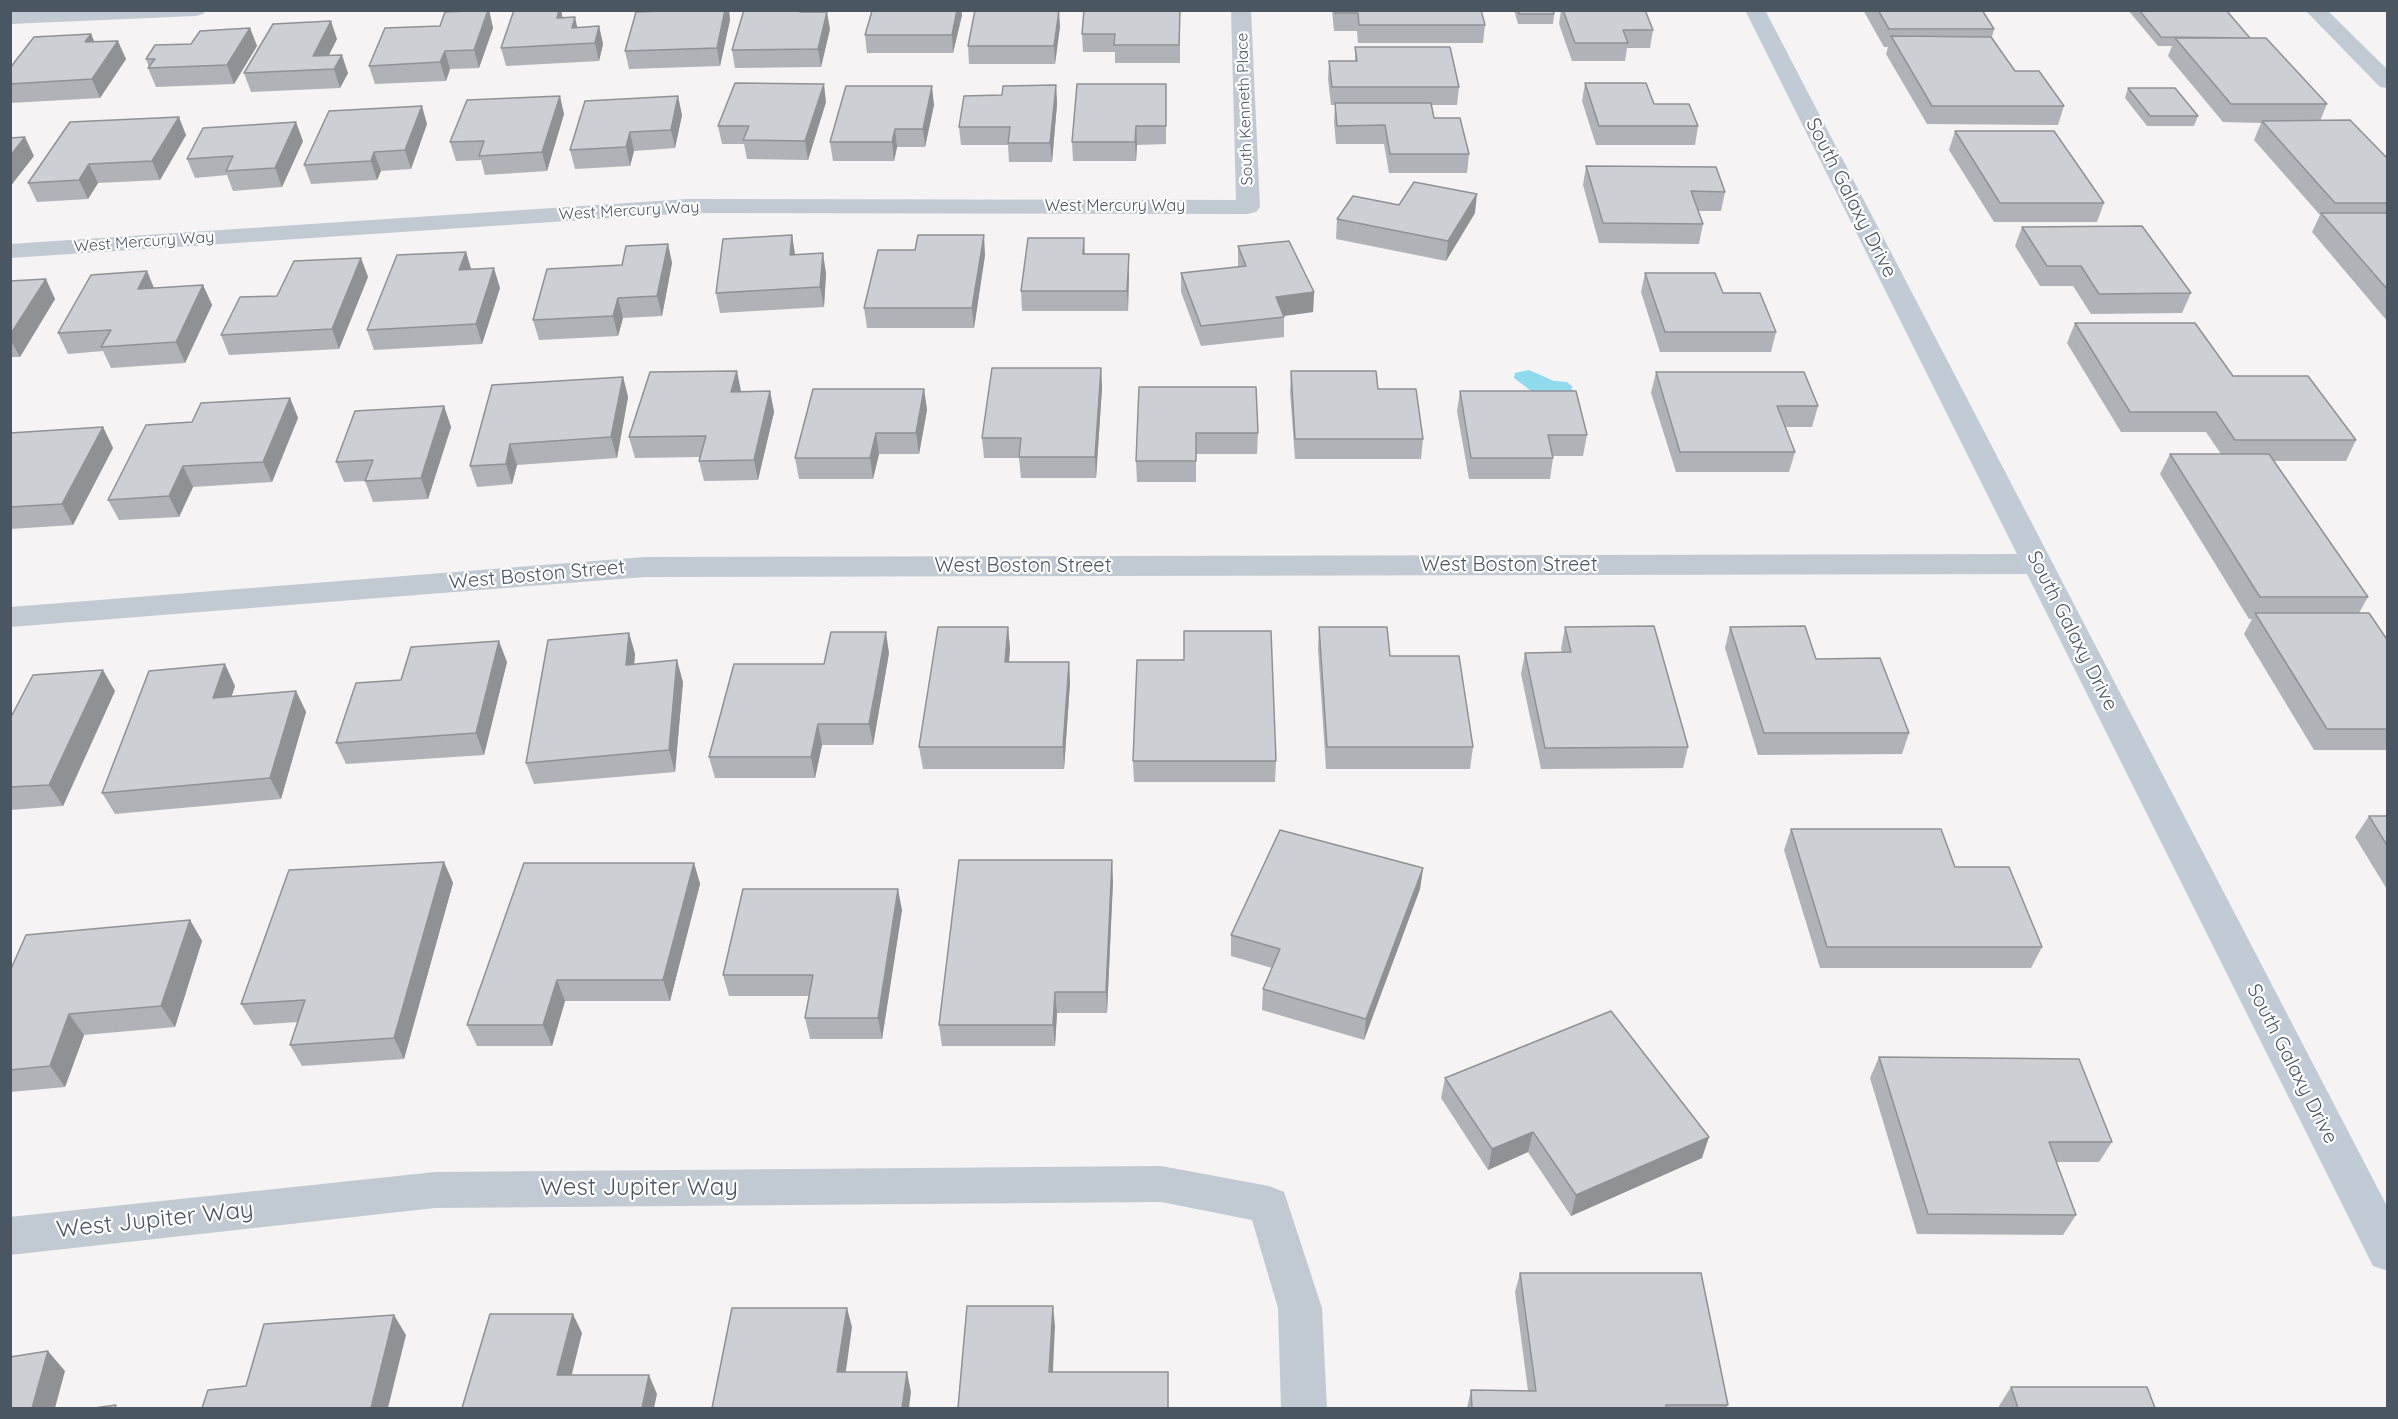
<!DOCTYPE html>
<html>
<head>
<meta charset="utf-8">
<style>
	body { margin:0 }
	#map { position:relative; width:2398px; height:1419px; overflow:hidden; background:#f5f3f3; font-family:Quicksand,sans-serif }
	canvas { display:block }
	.frame { position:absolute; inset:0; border:12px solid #4a5661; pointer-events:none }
</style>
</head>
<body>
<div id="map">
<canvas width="2398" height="1419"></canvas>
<div class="frame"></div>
</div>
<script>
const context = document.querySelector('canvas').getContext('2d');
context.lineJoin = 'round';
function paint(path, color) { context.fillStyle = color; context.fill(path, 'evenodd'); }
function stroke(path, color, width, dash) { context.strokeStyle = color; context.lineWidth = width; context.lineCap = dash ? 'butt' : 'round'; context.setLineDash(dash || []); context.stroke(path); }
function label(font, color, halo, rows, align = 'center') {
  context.font = font + ' Quicksand,sans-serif'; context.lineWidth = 4.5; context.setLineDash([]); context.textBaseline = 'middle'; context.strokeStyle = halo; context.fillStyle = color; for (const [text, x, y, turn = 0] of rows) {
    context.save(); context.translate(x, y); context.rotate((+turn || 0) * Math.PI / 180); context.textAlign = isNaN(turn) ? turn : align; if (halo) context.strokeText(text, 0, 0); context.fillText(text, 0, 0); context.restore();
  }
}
paint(new Path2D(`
	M1529,370L1554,381L1567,382L1573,387L1571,388L1574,392L1538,396L1514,378L1515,373Z`), '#90daee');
paint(new Path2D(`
	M43,10H206L203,14L196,16L10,24V12Z
	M1231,10H1251L1260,207L1256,212L1248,214L688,213L10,258V244L688,199L1236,200Z
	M2305,10H2327L2388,70V88L2380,87Z
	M2037,554L2048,557L2052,564L2048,571L2037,574L645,577L10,627V607L645,557Z
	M1161,1166L1269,1186L1284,1192L1322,1308L1327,1408H1281L1278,1308L1252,1220L1161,1202L435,1208L10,1255V1217L435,1172Z`), '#c1cad2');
paint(new Path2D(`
	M1745,10H1765L2388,1208V1271L2373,1266Z`), '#c1cbd6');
paint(new Path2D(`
	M489,10L493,28L479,68L450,69L446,81L375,84L369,66L440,26Z
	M514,10H561L562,18L578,28L599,26L603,44L599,61L506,66L501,48Z
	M663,10H729L730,20L720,66L629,69L625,51Z
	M744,10H805L806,12L830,29L821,67L735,68L732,50Z
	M961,10L962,15L953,53H867L865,35L872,11Z
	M1180,10V63H1115V52H1083L1082,34Z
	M1332,10H1481L1485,25L1483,43H1358L1357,31H1334Z
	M1514,10H1553L1554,14L1553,24H1518Z
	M1561,10H1645L1653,30L1650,48H1627L1625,61H1572L1559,24Z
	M1863,10H1982L1994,29L1992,37L2015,71L2064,106L2058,125L1927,124L1886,54L1888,47H1884Z
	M2128,10H2226L2250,38L2327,104L2320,121L2388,159V322L2312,232L2320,215L2254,140L2261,123L2223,122L2168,56L2172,46H2158Z
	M1060,26L1055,64H969L968,46Z
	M250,28L257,46L234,84L156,87L148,68L149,67L146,59L191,44Z
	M91,34L94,42L126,59L100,98L10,103V68Z
	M337,39L329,55L348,73L340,88L251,92L244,73Z
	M1355,47L1459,87L1457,105H1431L1434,118L1469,154L1467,173H1389L1384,144H1336L1334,122L1335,105H1331L1328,79L1329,61H1355Z
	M1585,83L1654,104L1698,126L1695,145H1596L1582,101Z
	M1166,84V144L1137,145L1136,161H1073L1072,142Z
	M1056,85L1057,104L1052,162H1009L1008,145H961L959,127L1002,95Z
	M2128,88L2198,116L2194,126H2147L2125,98Z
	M826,102L808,160L747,159L744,144H722L718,126Z
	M934,105L925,147H897L894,161H833L830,142Z
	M564,114L547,171L485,175L481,160L456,161L450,142Z
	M682,115L675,148L634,151L630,166L575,169L570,150Z
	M70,122L186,135L160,180L98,183L88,199L37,202L28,183Z
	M427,124L411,169L381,171L377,180L311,184L304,165Z
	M1955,131L2104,203L2097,222H1994L1949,150Z
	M303,141L282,187L233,191L227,175L195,178L187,159Z
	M1586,166L1725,192L1721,211H1698L1703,224L1699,244L1599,243L1583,185Z
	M1399,205L1475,213L1446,261L1336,239L1337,219Z
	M2022,227L2191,293L2182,313L2091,314L2073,286H2040L2015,246Z
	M792,235L795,255L826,273L824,307L720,313L716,293Z
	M668,244L672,263L662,316L623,318L618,336L539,340L533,320L622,265Z
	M1238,246L1314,292L1313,312L1284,316V337L1201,346L1181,292V273L1238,267Z
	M915,250L985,255L974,328H867L864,308Z
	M466,252L471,269L500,288L482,344L374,350L367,330Z
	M1085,254H1129V274L1128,311H1022L1021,291Z
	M361,258L368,277L339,349L229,355L221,335L277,296Z
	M147,271L154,288L203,285L212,305L185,363L111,368L103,351L68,354L58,333Z
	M1645,273L1723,293L1776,332L1771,352H1660L1641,292Z
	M10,281L55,299L20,357H10Z
	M2075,323L2233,376L2356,440L2346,461H2273L2368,597L2359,613L2388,641V750H2314L2244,634L2252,619H2249L2160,474L2170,454H2221L2206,432H2121L2067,343Z
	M1101,368L1102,388L1096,478H1021L1019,458H984L982,438Z
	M1291,371L1378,389L1423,439L1421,459H1295L1290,392Z
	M1656,372L1818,406L1812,427H1785L1795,452L1789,472H1676L1651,393Z
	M623,377L628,397L617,458L517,465L512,484L477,487L470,466Z
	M1256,387L1258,433L1257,454H1196V482H1137L1136,461Z
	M924,389L927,410L919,454H879L873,479H799L795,458Z
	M741,391V392L770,391L774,412L758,480L704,481L699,461L700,457L635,458L629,437Z
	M1460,391L1587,435L1583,456H1552L1553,458L1550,479H1469L1457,411Z
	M290,398L298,418L272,482L193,487L179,517L119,520L108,500L192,422Z
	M444,406L451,427L428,499L373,502L365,481L344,482L336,462Z
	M103,427L113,448L73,525L10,529V433Z
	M1008,627L1010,649L1009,662H1069L1070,683L1064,769H923L919,747Z
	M1319,627L1390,656L1473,747L1470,769H1326L1318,649Z
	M1565,627L1688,747L1683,768L1541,769L1521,674L1525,653L1562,652L1561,649Z
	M1730,627L1816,659L1909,733L1902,754L1758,755L1725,648Z
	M629,633L635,654L634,664L683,682L675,772L534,784L526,763Z
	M889,653L873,745H822L815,778H715L709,757L824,664Z
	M507,662L484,755L346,764L336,743L401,680Z
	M235,686L231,697L296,691L306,712L281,799L115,814L102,793Z
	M115,691L63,806L10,810V715Z
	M1133,761H1276L1275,782H1134Z
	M2369,816H2388V891L2355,837Z
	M1791,829L1955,867L2042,947L2031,968H1820L1784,850Z
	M444,862L453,883L404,1059L302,1066L290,1045L298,1022L254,1025L241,1004Z
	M694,863L700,884L670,1001H565L552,1046H477L467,1025Z
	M1423,868L1420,889L1364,1040L1262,1010L1263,989L1272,968L1231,956V935Z
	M1113,881L1107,1013H1057L1055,1046H942L939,1025Z
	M902,910L882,1039H810L805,1018L809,996H729L723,975Z
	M190,920L202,941L175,1027L84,1035L65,1087L10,1092V971Z
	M1879,1057L2112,1142L2099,1162H2056L2076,1215L2063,1235L1917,1234L1870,1078Z
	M1445,1078L1702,1158L1571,1216L1528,1152L1488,1170L1441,1098Z
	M1520,1273L1728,1405L1726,1408H1467L1471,1390L1528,1391L1515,1292Z
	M2011,1387L2155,1408H1999V1406Z`), '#b0b2b7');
paint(new Path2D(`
	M489,10L493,28L479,68L474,50Z
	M559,10H561L564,25L557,18Z
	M725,10H729L730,20L720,66L717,48Z
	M957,10H961L962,15L953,53L952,35Z
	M1059,10L1060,26L1055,64L1054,46Z
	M827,12L830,29L821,67L818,49Z
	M575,17L579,35L572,28Z
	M331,21L337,39L321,70L313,56Z
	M599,26L603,44L599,61L595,43Z
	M250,28L257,46L234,84L227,65Z
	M91,34L99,52L85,42Z
	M118,41L126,59L100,98L92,79Z
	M445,51L450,69L446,81L440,62Z
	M342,55L348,73L340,88L334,69Z
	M824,84L826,102L808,160L805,141Z
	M1056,85L1057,104L1052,162L1050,143Z
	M932,86L934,105L925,147L923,129Z
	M560,96L564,114L547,171L542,152Z
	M678,96L682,115L675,148L671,130Z
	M422,106L427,124L411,169L405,150Z
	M179,117L186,135L160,180L152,161Z
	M296,122L303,141L282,187L275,168Z
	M1136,126L1137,145L1136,161L1135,142Z
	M895,129L897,147L894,161L892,142Z
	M630,132L634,151L630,166L626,147Z
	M25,137L34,156L10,187V156Z
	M374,152L381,171L377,180L371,161Z
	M89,164L98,183L88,199L79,180Z
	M1477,194L1475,213L1446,261L1448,241Z
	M792,235L795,255H790Z
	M984,235L985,255L974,328L972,308Z
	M1084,238L1085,257L1083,254Z
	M668,244L672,263L662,316L657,296Z
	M466,252L472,272L459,270Z
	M823,253L826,273L824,307L820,287Z
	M1129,254V274L1128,311L1127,291Z
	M361,258L368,277L339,349L332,329Z
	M494,268L500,288L482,344L476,324Z
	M147,271L155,291L138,289Z
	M46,279L55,299L20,357L10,339V335Z
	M203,285L212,305L185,363L176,342Z
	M1314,292L1313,312L1275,317L1276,297Z
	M618,298L623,318L618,336L613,316Z
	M1101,368L1102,388L1096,478L1095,457Z
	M737,371L741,391L735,413L731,392Z
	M623,377L628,397L617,458L611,437Z
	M924,389L927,410L919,454L916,433Z
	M770,391L774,412L758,480L754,460Z
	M290,398L298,418L272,482L263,462Z
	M444,406L451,427L428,499L421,478Z
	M103,427L113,448L73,525L62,504Z
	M876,433L879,454L873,479L870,458Z
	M510,444L517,465L512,484L506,464Z
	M183,466L193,487L179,517L169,496Z
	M1008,627L1010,649L1007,683L1005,662Z
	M886,632L889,653L873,745L869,724Z
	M629,633L635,654L632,686L626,665Z
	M499,641L507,662L484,755L476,733Z
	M677,660L683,682L675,772L669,750Z
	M1069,662L1070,683L1064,769L1063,747Z
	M225,664L235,686L224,720L213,698Z
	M103,670L115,691L63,806L49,785Z
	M296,691L306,712L281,799L270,778Z
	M818,724L822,745L815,778L811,757Z
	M1112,860L1113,881L1107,1013L1106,992Z
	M444,862L453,883L404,1059L394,1038Z
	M694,863L700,884L670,1001L663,980Z
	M1423,868L1420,889L1364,1040L1366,1019Z
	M898,889L902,910L882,1039L878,1018Z
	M190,920L202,941L175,1027L161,1006Z
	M557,980L565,1001L552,1046L543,1025Z
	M1055,992L1057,1013L1055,1046L1053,1025Z
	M69,1014L84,1035L65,1087L50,1066Z
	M1533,1132L1528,1152L1488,1170L1492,1149Z
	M1709,1137L1702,1158L1571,1216L1576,1195Z
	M1053,1306L1055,1326L1052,1392L1049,1372Z
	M847,1308L852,1327L843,1392L837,1372Z
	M573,1314L582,1333L567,1394L557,1375Z
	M394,1315L406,1335L388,1408H371Z
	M48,1351L65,1371L55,1408H32Z
	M907,1372L911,1392L909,1408H902Z
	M649,1375L657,1394L654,1408H642Z`), '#909195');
const building = new Path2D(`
	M488,10L474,50L445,51L440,62L369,66L385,28L440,26L445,12Z
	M514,10H559L557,18L575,17L572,28L599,26L595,43L501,48Z
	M663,10H725L717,48L625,51L636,12L663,11Z
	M744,10H801L800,12H827L818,49L732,50Z
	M957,10L952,35H865L872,11Z
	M975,10H1059L1054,46H968Z
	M1084,10H1180L1179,45H1114L1115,34H1082Z
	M1335,10H1481L1485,25H1359L1358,13H1335Z
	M1518,10H1553L1554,14H1519Z
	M1563,10H1645L1653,30H1623L1628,43H1575Z
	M1878,10H1982L1994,29H1889Z
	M2139,10H2226L2250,38L2161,37Z
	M331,21L313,56L342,55L334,69L244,73L273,24Z
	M250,28L227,65L148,68L155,59H146L155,45L191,44L200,31Z
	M91,34L85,42L118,41L92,79L10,84V68L34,37Z
	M1891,36L1991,37L2015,71H2039L2064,106H1932Z
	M2175,38H2266L2327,104H2231Z
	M1355,47H1450L1459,87H1332L1329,61H1357Z
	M735,83L824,84L805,141L743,140L749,126H718Z
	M1585,83H1646L1654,104H1689L1698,126H1599Z
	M1077,84H1166V126H1136L1135,142H1072Z
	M1056,85L1050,143H1008L1010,127H959L964,96L1002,95L1003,86Z
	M846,86H932L923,129H895L892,142H830Z
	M2128,88H2175L2198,116H2150Z
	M560,96L542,152L479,156L484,141L450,142L467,100Z
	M678,96L671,130L630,132L626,147L570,150L585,101Z
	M1335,103H1431L1434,118H1460L1469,154H1390L1385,125L1337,126Z
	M422,106L405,150L374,152L371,161L304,165L329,111Z
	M179,117L152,161L89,164L79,180L28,183L70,122Z
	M2350,120L2388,159V203H2335L2262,121Z
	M296,122L275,168L226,171L233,156L187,159L203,128Z
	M1955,131H2054L2104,203H2000Z
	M25,137L10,156V138Z
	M1586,166L1716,167L1725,192L1691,191L1703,224L1603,223Z
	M1414,182L1477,194L1448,241L1337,219L1353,196L1399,205Z
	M2321,213H2388V290Z
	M2142,226L2191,293L2099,294L2081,266H2047L2022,227Z
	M792,235L790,255L823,253L820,287L716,293L723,239Z
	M918,235H984L972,308H864L878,250H915Z
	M1028,238H1084L1083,254H1129L1127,291H1021Z
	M1289,241L1314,292L1276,297L1284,317L1201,326L1181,273L1246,266L1238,246Z
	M668,244L657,296L618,298L613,316L533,320L547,269L622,265L626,246Z
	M466,252L459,270L494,268L476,324L367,330L397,255Z
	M361,258L332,329L221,335L240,297L277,296L294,261Z
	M147,271L138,289L203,285L176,342L101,347L111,330L58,333L91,275Z
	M1645,273H1715L1723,293H1760L1776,332H1665Z
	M46,279L10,335V281Z
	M2075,323H2195L2233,376H2308L2356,440H2235L2216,412H2130Z
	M992,368H1101L1095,457H1019L1021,438H982Z
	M737,371L731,392L770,391L754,460L699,461L706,436L629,437L650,372Z
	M1291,371H1376L1378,389H1416L1423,439H1295Z
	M1656,372H1804L1818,406H1777L1795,452H1680Z
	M623,377L611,437L510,444L506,464L470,466L492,385Z
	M1139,387H1256L1258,433H1196V461H1136Z
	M813,389H924L916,433H876L870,458H795Z
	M1460,391H1576L1587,435H1548L1553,458H1471Z
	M290,398L263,462L183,466L169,496L108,500L146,425L192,422L201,403Z
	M444,406L421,478L365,481L373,460L336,462L355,411Z
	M103,427L62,504L10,507V433Z
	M2170,454H2269L2368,597H2260Z
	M2255,613H2369L2388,641V729H2327Z
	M1654,626L1688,747L1545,748L1525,653L1571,652L1565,627Z
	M1805,626L1816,659L1880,658L1909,733H1764L1730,627Z
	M938,627H1008L1005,662H1069L1063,747H919Z
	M1319,627H1387L1390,656H1459L1473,747H1327Z
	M1184,631H1271L1276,761H1133L1137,660H1184Z
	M831,632H886L869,724H818L811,757H709L734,664H824Z
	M629,633L626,665L677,660L669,750L526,763L548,640Z
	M499,641L476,733L336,743L356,683L401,680L411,647Z
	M225,664L213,698L296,691L270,778L102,793L149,671Z
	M103,670L49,785L10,787V715H12L33,675Z
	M2369,816H2388V847Z
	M1791,829H1941L1955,867H2009L2042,947H1827Z
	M1280,830L1423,868L1366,1019L1263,989L1280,949L1231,935Z
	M959,860H1112L1106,992H1055L1053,1025H939Z
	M444,862L394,1038L290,1045L305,1000L241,1004L289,870Z
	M524,863H694L663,980H557L543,1025H467Z
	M743,889H898L878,1018H805L813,975H723Z
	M190,920L161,1006L69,1014L50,1066L10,1070V971L26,935Z
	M1611,1011L1709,1137L1576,1195L1533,1132L1492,1149L1445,1078Z
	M1879,1057L2079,1059L2112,1142H2049L2076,1215L1928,1214Z
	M1520,1273H1701L1728,1405H1666V1408H1472L1471,1390L1536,1391Z
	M967,1306H1053L1049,1372H1168V1408H958Z
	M732,1308H847L837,1372H907L902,1408H712Z
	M490,1314H573L557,1375H649L642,1408H462Z
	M394,1315L371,1408H202L208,1390L246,1386L264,1324Z
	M48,1351L32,1408H10V1357Z
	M2011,1387H2147L2155,1408H2018Z
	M116,1405L115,1408H94Z`);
paint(building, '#cdcfd5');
stroke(building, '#909195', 1.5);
label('16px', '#4a5661', '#fff', [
	["South Kenneth Place",1245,109,-92],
	["West Mercury Way",1115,206],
	["West Mercury Way",629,211,-3],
	["West Mercury Way",144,242,-4]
]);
label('20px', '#4a5661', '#fff', [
	["South Galaxy Drive",1851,198,63],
	["West Boston Street",1509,565],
	["West Boston Street",1023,566],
	["West Boston Street",537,575,-5],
	["South Galaxy Drive",2072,631,63],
	["South Galaxy Drive",2292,1064,63]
]);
label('24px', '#4a5661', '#fff', [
	["West Jupiter Way",639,1188],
	["West Jupiter Way",155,1220,-6]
]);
</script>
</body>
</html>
